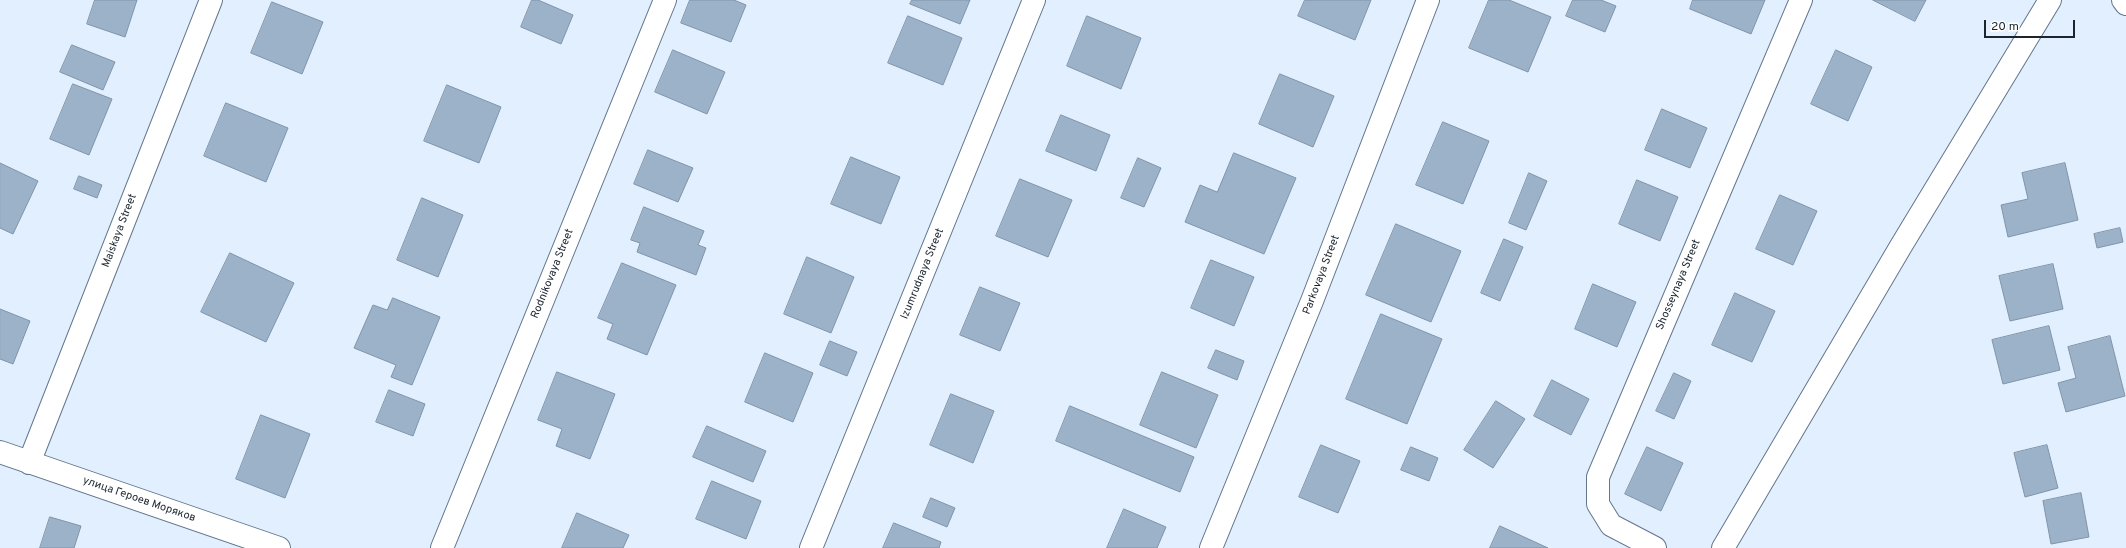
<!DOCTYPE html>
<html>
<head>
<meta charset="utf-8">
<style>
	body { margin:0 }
	#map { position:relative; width:2126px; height:548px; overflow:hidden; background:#e1effe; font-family:Overpass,sans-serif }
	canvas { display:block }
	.scale { position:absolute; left:1984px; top:20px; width:91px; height:18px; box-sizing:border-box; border:2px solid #1c252e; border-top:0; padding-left:5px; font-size:12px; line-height:14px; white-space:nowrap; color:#1c252e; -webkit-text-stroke:3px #fff; paint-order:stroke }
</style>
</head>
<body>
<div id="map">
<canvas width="2126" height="548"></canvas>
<div class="scale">20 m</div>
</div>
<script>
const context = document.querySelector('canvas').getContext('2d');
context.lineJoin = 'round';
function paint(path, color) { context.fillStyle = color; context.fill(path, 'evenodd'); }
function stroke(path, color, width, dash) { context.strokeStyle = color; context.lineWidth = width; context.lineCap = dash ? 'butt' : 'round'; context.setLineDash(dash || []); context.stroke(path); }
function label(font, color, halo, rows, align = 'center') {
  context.font = font + ' Overpass,sans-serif'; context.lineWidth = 4; context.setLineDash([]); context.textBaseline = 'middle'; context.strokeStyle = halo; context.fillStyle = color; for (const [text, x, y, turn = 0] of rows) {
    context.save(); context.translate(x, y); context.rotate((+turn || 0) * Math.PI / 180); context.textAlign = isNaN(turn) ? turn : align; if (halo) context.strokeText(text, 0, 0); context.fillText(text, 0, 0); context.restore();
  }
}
const building = new Path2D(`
	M95,0H137L125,37L87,24Z
	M532,0H538L573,15L561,44L521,27Z
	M690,0H734L746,5L731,42L681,23Z
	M912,0H970L960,24L910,4Z
	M1305,0H1371L1355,40L1298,16Z
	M1489,0H1509L1551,17L1528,72L1469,48Z
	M1573,0H1601L1616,6L1605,32L1566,16Z
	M1693,0H1765L1751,34L1690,9Z
	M1873,0H1926L1915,21Z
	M272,2L323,22L302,74L251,53Z
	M908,16L962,38L943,85L888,63Z
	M1087,16L1141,38L1121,89L1067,66Z
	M72,45L115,62L103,90L60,72Z
	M673,50L725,72L707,114L655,92Z
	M1836,50L1872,67L1848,121L1811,104Z
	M1280,74L1334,96L1313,147L1259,124Z
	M73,84L112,99L89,155L50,139Z
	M447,85L501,107L479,163L424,141Z
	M226,103L288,128L266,182L204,156Z
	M1662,109L1707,128L1690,168L1645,150Z
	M1061,115L1110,135L1096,171L1046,151Z
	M1443,122L1489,141L1463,204L1416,185Z
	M648,150L693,168L678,202L634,184Z
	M1234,153L1296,178L1264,254L1185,222L1200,185L1217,192Z
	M851,157L900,177L881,224L831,204Z
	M1138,158L1161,168L1144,207L1121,198Z
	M0,163L38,181L13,234L0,228Z
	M2065,163L2078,220L2008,237L2001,205L2028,199L2022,173Z
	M1529,173L1547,181L1526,230L1509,223Z
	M79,176L102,185L97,198L74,189Z
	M1020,179L1072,200L1048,257L996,236Z
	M1637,180L1678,197L1660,241L1619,224Z
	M1780,195L1817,211L1793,265L1756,249Z
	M422,198L463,215L438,277L397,260Z
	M644,207L704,231L698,245L706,248L696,275L637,252L640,243L631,240Z
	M1396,224L1461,251L1431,322L1366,295Z
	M2120,228L2123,242L2097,248L2094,234Z
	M1504,239L1523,247L1500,301L1481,293Z
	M230,253L294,283L266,342L201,312Z
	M807,257L854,277L831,333L784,314Z
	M1211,260L1254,277L1234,326L1191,308Z
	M622,263L676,285L647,355L607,339L613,324L598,318Z
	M2053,264L2063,309L2010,321L1999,276Z
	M1593,284L1636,302L1617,347L1575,329Z
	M980,287L1020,303L1000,351L960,335Z
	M1735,293L1775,311L1752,362L1712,345Z
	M393,298L440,317L412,385L391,377L396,365L354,348L373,305L387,310Z
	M0,309L30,321L13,364L0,359Z
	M1381,314L1442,339L1407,424L1346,399Z
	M2049,326L2060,370L2003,384L1992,340Z
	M2110,336L2125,396L2066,412L2058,383L2076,378L2068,347Z
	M830,341L857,352L847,376L820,365Z
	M1216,350L1244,361L1237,380L1208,368Z
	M765,353L813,373L793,422L745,402Z
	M557,372L615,394L590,459L556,446L562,429L538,420Z
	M1162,372L1218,395L1196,448L1140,425Z
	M1674,373L1691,381L1674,419L1656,411Z
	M1552,380L1589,399L1571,435L1534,416Z
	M389,390L425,404L413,436L376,422Z
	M951,394L994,411L973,463L930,445Z
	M1496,401L1525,419L1493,468L1464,450Z
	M1070,406L1194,457L1180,492L1056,441Z
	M261,415L310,434L285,498L236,479Z
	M707,426L766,451L753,482L693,457Z
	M1321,445L1360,461L1338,513L1299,497Z
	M2047,445L2058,488L2025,497L2014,453Z
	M1411,447L1438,458L1429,481L1401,470Z
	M1647,447L1683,463L1661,511L1625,494Z
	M712,481L761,501L746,539L696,519Z
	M2081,493L2089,537L2051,544L2043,501Z
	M931,498L955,508L947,527L923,517Z
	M1124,509L1166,527L1157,548H1107Z
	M577,513L629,535L623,548H562Z
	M50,517L81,526L74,548H40Z
	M894,523L941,542L939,548H883Z
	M1500,526L1548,548H1490Z`);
paint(building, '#9cb2c9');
stroke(building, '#7f94aa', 1);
const street = new Path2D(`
	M2123,0L2126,4
	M0,452L279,548
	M29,463L211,0
	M442,548L665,0
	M811,548L1034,0
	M1211,548L1312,301L1428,0
	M1655,548L1611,525L1598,504V477L1801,0`);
const secondary = new Path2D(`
	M1723,548L1901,246L2050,0`);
stroke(street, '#62768c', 24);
stroke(secondary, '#62768c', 24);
stroke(street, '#fff', 22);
stroke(secondary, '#fff', 22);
label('11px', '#1c252e', '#fff', [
	["Maiskaya Street",120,231,-69],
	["Rodnikovaya Street",553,274,-68],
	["Izumrudnaya Street",923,274,-68],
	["Parkovaya Street",1322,275,-69],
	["Shosseynaya Street",1679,285,-67],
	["улица Героев Моряков",139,500,19]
]);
</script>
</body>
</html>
